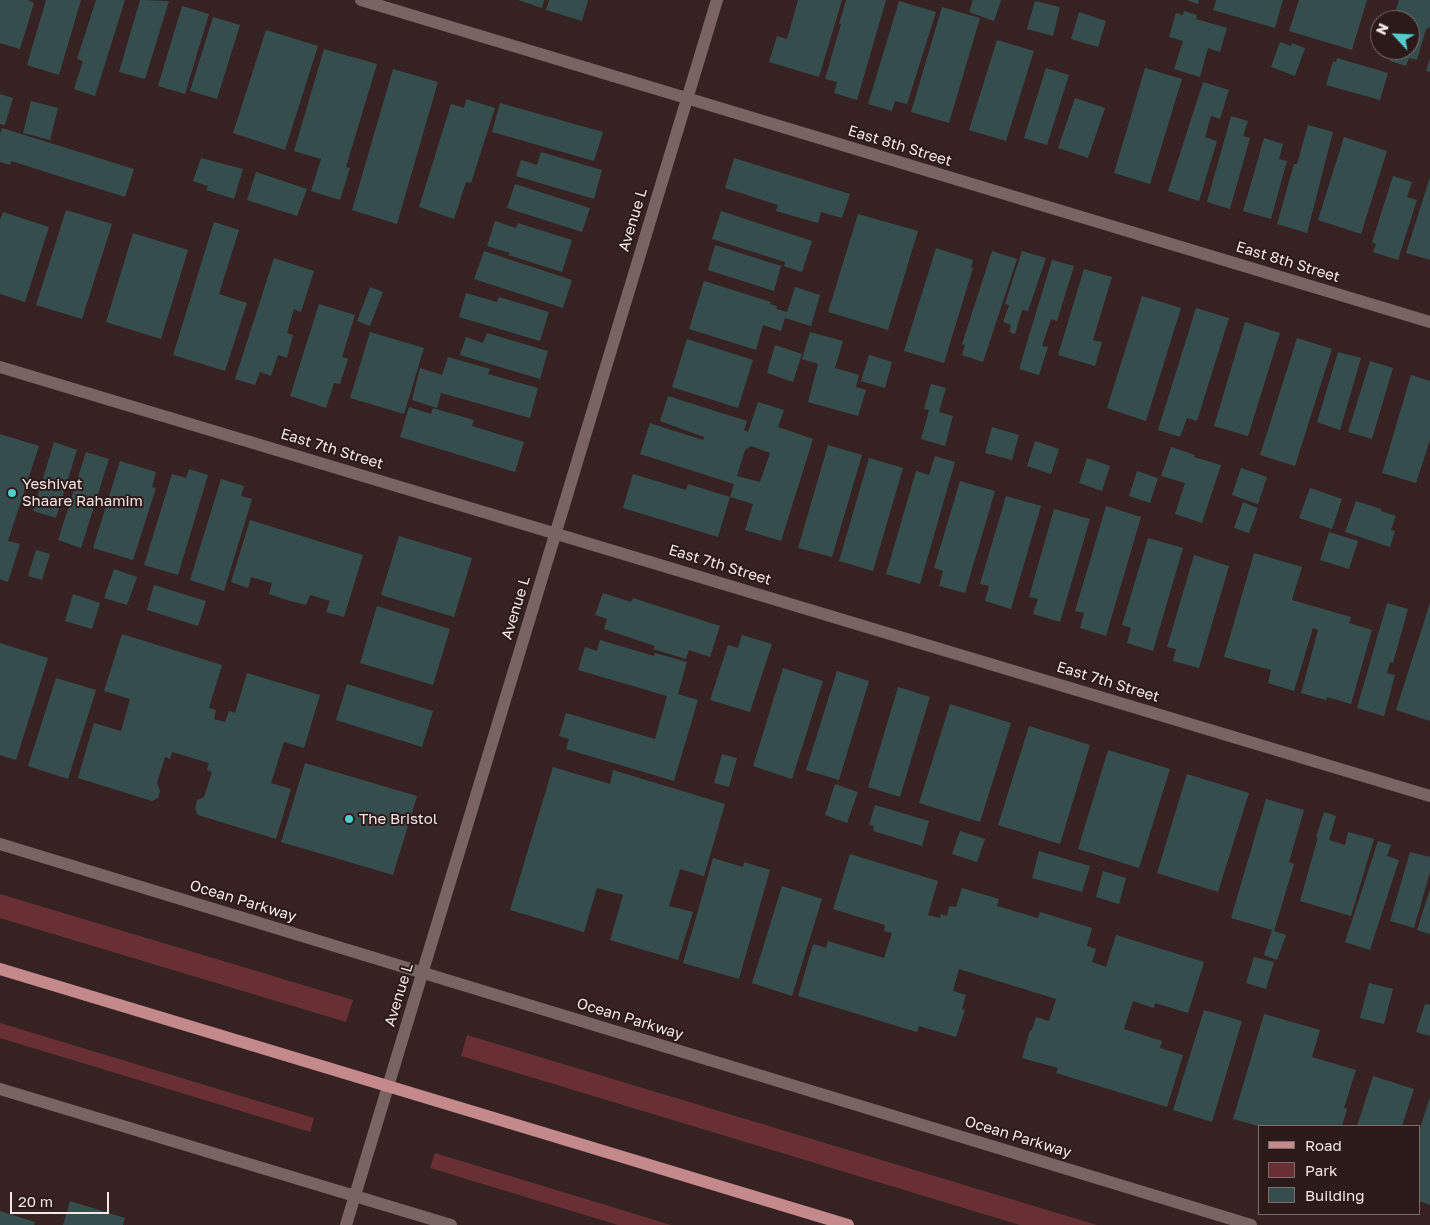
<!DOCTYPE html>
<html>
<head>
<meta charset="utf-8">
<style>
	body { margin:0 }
	#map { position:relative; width:1430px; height:1225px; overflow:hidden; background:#362223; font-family:"Golos Text",sans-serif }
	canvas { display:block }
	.legend { position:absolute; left:1258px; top:1125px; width:162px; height:90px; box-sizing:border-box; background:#2c1919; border:1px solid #7c6b6b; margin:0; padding:6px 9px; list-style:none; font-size:15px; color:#f5e7e7 }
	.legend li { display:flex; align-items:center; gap:10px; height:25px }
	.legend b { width:25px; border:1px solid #7c6b6b }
	.north { position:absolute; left:1370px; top:10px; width:50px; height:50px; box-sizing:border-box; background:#2c1919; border:1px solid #7c6b6b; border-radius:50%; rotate:295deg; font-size:14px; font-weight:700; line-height:20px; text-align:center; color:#f5e7e7 }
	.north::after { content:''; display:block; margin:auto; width:18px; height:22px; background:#52cdcd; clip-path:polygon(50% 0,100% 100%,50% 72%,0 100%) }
	.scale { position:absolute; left:10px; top:1192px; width:99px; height:22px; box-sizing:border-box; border:2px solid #f5e7e7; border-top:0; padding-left:6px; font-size:15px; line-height:18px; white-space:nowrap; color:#f5e7e7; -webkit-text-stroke:4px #2c1919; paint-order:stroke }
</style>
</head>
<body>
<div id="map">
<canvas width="1430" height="1225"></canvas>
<ul class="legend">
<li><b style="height:6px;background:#c4898b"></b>Road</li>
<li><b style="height:14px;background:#693033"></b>Park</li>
<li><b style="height:14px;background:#354e4d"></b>Building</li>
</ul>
<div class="north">N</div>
<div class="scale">20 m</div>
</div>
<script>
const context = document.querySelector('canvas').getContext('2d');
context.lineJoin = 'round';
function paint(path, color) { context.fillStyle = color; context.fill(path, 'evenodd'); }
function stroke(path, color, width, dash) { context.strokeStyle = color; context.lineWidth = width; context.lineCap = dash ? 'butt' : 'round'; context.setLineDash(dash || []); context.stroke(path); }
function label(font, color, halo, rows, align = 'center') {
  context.font = font + ' "Golos Text",sans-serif'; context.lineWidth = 4; context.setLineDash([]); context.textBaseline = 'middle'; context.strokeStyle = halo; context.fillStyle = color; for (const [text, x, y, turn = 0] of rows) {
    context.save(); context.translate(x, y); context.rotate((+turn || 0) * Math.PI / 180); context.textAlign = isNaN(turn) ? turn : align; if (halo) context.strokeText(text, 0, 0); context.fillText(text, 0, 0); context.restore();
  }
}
paint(new Path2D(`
	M0,894L353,1000L346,1022L0,918Z
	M0,1023L314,1118L310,1132L0,1038Z
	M467,1035L1097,1225H1020L461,1056Z
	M435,1153L671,1225H618L430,1168Z`), '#693033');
paint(new Path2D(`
	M0,0H28L34,3L20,49L0,43Z
	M46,0H81L59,75L27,65Z
	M96,0H125L95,96L74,89L83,61L77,59Z
	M140,0L169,1L145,79L119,72Z
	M518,0H544L542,8Z
	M549,0H588L582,21L546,10Z
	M798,0H842L819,77L769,62L777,36L787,39Z
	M846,0H886L857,100L834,93L837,82L825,79L841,24H839Z
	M973,0H1001L994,21L969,12Z
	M1186,0H1199L1198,4Z
	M1216,0H1283L1275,28L1213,10Z
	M1299,0H1367L1352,50L1289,31Z
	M1399,0H1430V27L1426,29L1417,60L1409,58L1406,66L1390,61L1393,53L1385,50H1410V20H1393Z
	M899,1L936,12L907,104L895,101L892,111L868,104Z
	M1035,1L1060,7L1053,36L1027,29Z
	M182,6L209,14L185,94L158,86Z
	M942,7L980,18L949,123L911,112Z
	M1184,11L1197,15L1196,19L1227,28L1220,52L1208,48L1200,77L1174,69L1183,41L1169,37L1176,13L1183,15Z
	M1079,12L1106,21L1098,47L1071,39Z
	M213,17L240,25L217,99L190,91Z
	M266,30L318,46L285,150L233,133Z
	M997,40L1034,51L1006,141L969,130Z
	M1280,42L1291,46L1292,43L1305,48L1295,76L1271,67Z
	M324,49L377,64L346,167L350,168L340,200L311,191L321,159L294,151Z
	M1337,58L1388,73L1380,100L1326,85L1333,61L1336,62Z
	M1430,58V72L1426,71Z
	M1046,68L1069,75L1047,145L1024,138Z
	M1145,68L1182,79L1150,184L1114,173Z
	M393,69L438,82L397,224L352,210Z
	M1203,82L1229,90L1220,119L1211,116L1205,137L1217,141L1199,201L1168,191Z
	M0,94L13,98L5,125L0,124Z
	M1075,98L1105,108L1088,158L1058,148Z
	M466,99L495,108L471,183L466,182L454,219L419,207L451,104L464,108Z
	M31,101L58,108L50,140L23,133Z
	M500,103L603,132L594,161L492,132Z
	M1231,116L1248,121L1243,136L1250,138L1230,209L1207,202Z
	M1308,125L1333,132L1307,233L1277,224L1294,164H1297Z
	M2,128L134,169L125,197L11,161L10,165L0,162V134Z
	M1344,137L1387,151L1361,234L1318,220Z
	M1264,138L1283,144L1279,159L1287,161L1271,219L1243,211Z
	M541,152L602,170L594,199L516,176L521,160L537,165Z
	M201,158L243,169L234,199L206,190L208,186L193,181Z
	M734,158L850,194L842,218L821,212L818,223L776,211L778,205L725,188Z
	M256,172L307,189L297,216L247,200Z
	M1393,176L1412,182L1407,197L1417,200L1398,260L1373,252L1376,244L1372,242Z
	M1430,177V260L1406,253Z
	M515,184L590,208L582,232L507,208Z
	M66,210L112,224L82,319L36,305Z
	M721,211L812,241L802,272L784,266L785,262L712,239Z
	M3,212L49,227L25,302L0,294V220Z
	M858,214L918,231L888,330L828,312Z
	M495,221L516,228L518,223L572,240L562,272L508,255L510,253L487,246Z
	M214,222L239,230L219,294L247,303L225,371L173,355Z
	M133,233L188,250L161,339L106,322Z
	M715,245L781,266L774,291L708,270Z
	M936,248L973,260L971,267L973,268L944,363L904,351Z
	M484,251L572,280L563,308L474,279Z
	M992,251L1017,259L983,362L962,355L965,345L962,344Z
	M1022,251L1046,258L1028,311L1022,310L1015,334L1009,332L1011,325L1003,322L1009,305L1005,304Z
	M274,258L314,271L301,312L294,309L287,333L293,335L287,358L278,355L271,376L260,372L255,385L235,379Z
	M1052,260L1074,266L1057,321L1051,319L1042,346L1048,347L1039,375L1019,369Z
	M1084,269L1112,277L1093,340L1102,342L1095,366L1058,355Z
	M704,281L771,302L770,304L777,306L776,309L787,312L795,287L820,295L811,326L785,318L781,331L763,325L756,350L689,329Z
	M370,287L383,292L370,326L357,321Z
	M466,293L497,302L499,297L549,312L540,341L459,317Z
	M1142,296L1181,308L1146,421L1107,408Z
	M319,304L355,315L342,357L348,359L340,384L334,383L326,408L290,396Z
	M1196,308L1229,318L1197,421L1187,418L1180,437L1158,430Z
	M1245,322L1280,333L1248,436L1214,426Z
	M370,332L424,348L404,414L350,398Z
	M810,332L843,341L835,368L859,375L856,387L866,390L858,416L808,402L818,364L802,359Z
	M487,333L548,351L540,379L460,355L466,337L483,343Z
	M1297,338L1332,349L1295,466L1260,455Z
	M687,339L753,360L738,408L672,387Z
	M775,345L802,354L793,382L767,373Z
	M1338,352L1361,358L1340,430L1317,422Z
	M869,355L892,362L885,388L861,381Z
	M448,357L490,369L488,374L538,388L530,418L441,393L437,408L412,400L420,368L442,375Z
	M1370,361L1393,368L1372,439L1348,432Z
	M1411,375L1430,381V440L1416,483L1382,473Z
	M931,384L946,388L939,412L953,416L945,446L921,439L929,410L924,409Z
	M668,396L747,421L744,430L748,432L758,402L784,410L778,427L813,439L781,541L745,530L753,504L730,497L734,484L640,454L650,423L703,440L704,437L660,421ZM751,446L770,453L760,482L737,476L745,450Z
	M409,407L431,414L433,408L474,420L472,426L524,442L515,472L400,437Z
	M992,427L1019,435L1012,460L985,453Z
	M0,434L39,446L8,541L20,544L8,582L0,579Z
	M1035,441L1059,449L1051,474L1027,466Z
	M54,442L77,450L56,518L33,511Z
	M828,445L862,455L832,557L798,548Z
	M1171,447L1195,455L1194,457L1221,465L1202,523L1175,514L1185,483L1161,476Z
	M86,452L109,459L81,548L58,540Z
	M935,456L955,462L920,584L886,574L916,471L929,475Z
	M869,458L903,468L873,571L839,561Z
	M1087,458L1110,466L1102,491L1079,483Z
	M120,461L156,472L152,487L156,488L133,560L93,548Z
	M1241,468L1267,477L1258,504L1232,495Z
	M189,469L208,475L178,575L144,565L172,474L186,478Z
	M1137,471L1158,478L1150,503L1129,496Z
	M633,474L686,490L688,484L730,497L718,537L623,508Z
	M221,479L244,486L241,496L252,499L224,591L190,580Z
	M960,481L995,491L965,593L939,586L943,571L934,568Z
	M1310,488L1342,499L1332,529L1299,518Z
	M1006,496L1041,506L1011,609L985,601L989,586L980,584Z
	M1356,501L1381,509V511L1396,516L1391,530L1395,531L1390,547L1345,532Z
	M1243,502L1258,508L1249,533L1234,528Z
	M1106,506L1141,517L1106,636L1080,628L1084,613L1075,611Z
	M1054,509L1090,519L1060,622L1033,614L1038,599L1029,597Z
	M250,520L363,555L344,617L326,612L330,601L310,595L306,605L287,600L269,594L272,583L251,577L248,588L231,582Z
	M1329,532L1358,541L1349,569L1320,560Z
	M399,536L472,558L454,617L381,595Z
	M1148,538L1183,548L1153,651L1127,643L1131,628L1122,625Z
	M36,550L50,554L42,580L28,576Z
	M1254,553L1302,567L1292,600L1351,617L1349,623L1372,630L1351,704L1327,697L1326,700L1301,693L1318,630L1313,628L1294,691L1268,683L1271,670L1224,657Z
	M1194,555L1229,566L1199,668L1173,661L1176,649L1167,647Z
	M114,569L137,577L127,605L104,598Z
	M154,585L206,601L198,626L147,610Z
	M603,593L631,602L633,598L720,626L710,657L689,650L686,659L653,649L655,646L604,629L607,619L595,615Z
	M73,594L100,603L92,629L65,621Z
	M1387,603L1408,609L1393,663L1390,662L1387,673L1395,675L1384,716L1357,708Z
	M1430,603V721L1396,710Z
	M377,606L450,629L433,685L360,663Z
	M122,634L222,665L209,708L216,710L214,719L225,722L229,711L235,713L247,673L320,695L304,748L284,742L271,783L291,789L276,839L198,815L195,809L197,800L204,797L212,772L207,770L209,763L172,752L170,759L165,757L157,783L160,791L158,798L152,801L78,778L94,723L121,731L130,699L104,691Z
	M742,635L772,644L750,712L710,700L728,645L738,648Z
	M600,640L654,656L655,653L687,662L678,694L698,700L674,781L566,749L569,739L559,736L566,713L655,739L667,696L578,670L585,647L597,651Z
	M0,643L48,658L16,760L0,755Z
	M783,668L823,681L792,779L753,766Z
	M837,671L869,681L839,780L806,770Z
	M56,678L96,690L68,779L28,766Z
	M347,684L433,711L422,747L336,720Z
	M898,687L930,697L900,797L868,787Z
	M950,704L1011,723L980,822L919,803Z
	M1029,726L1090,745L1060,844L998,825Z
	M1108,750L1170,769L1139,868L1078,849Z
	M722,754L737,758L729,787L714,783Z
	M305,763L417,796L393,875L281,842Z
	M553,767L610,784L613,770L725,804L704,876L680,869L669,906L693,912L678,960L610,940L623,895L597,888L584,932L510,910Z
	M1187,774L1249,793L1218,892L1157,873Z
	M835,784L858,792L847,823L825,815Z
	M1266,799L1304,810L1289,862L1294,864L1274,931L1286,935L1277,960L1264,955L1272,930L1231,918Z
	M875,805L929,821L922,846L873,831L874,826L869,825Z
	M1324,812L1336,816L1329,840L1345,845L1348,832L1374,839L1351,916L1300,901L1318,837H1316Z
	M960,831L985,839L977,862L952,854Z
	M1378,841L1391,845L1387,856L1399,860L1370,950L1345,942Z
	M1039,851L1090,866L1082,892L1032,878Z
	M1410,852L1430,857V872L1414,928L1390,921Z
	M850,854L938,881L928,915L940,918L941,914L947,916L949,906L956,907L962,888L999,899L997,906L1038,918L1040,912L1092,928L1087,946L1096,949L1092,962L1106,967L1116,935L1204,962L1188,1013L1155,1003L1154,1008L1133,1001L1124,1029L1162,1041L1160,1048L1183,1055L1167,1107L1056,1073L1058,1068L1022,1058L1030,1030H1032L1036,1017L1049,1021L1056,999L959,969L953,991L966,995L962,1009L965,1010L956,1037L919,1026L917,1032L798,996L813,944L826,948L828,941L884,958L892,933L884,931L885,925L833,909Z
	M713,858L743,867L744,862L770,870L739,979L683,963Z
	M1103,871L1126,878L1119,904L1096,897Z
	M782,886L822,899L792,996L752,983Z
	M1430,889V934L1417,930Z
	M1254,957L1274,962L1266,989L1246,983Z
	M1369,983L1393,989L1384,1024L1360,1018Z
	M1425,1004L1430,1005V1036L1416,1032Z
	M1204,1010L1242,1021L1212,1122L1173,1110Z
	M1264,1014L1320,1030L1312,1057L1356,1070L1344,1108L1347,1109L1342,1126H1258L1233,1119Z
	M1373,1076L1414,1089L1402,1126H1357Z
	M1430,1097V1205L1419,1201V1131Z
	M70,1201L125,1218L123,1225H63Z
	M0,1211L35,1222L34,1225H0Z`), '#354e4d');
stroke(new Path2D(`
	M361,0L1430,322
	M0,367L1430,796
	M0,844L1251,1225
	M0,1089L451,1225
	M346,1225L717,0`), '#7a6363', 12);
stroke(new Path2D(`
	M0,969L848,1225`), '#c4898b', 12);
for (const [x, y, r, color] of [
	[12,493,5,"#52cdcd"],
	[349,819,5,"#52cdcd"]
]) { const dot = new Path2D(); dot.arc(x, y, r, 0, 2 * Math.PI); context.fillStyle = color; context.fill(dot); stroke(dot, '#2c1919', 2); }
label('15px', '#f5e7e7', '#2c1919', [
	["East 8th Street",900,146,17],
	["Avenue L",633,220,-73],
	["East 8th Street",1288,262,17],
	["East 7th Street",332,449,17],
	["East 7th Street",720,565,17],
	["Avenue L",516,608,-73],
	["East 7th Street",1108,682,17],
	["Ocean Parkway",243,901,17],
	["Avenue L",399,995,-73],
	["Ocean Parkway",630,1019,17],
	["Ocean Parkway",1018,1137,17]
]);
label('15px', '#f5e7e7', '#2c1919', [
	["Yeshivat",22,484],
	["Shaare Rahamim",22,501],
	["The Bristol",359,819]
], 'left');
</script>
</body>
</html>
